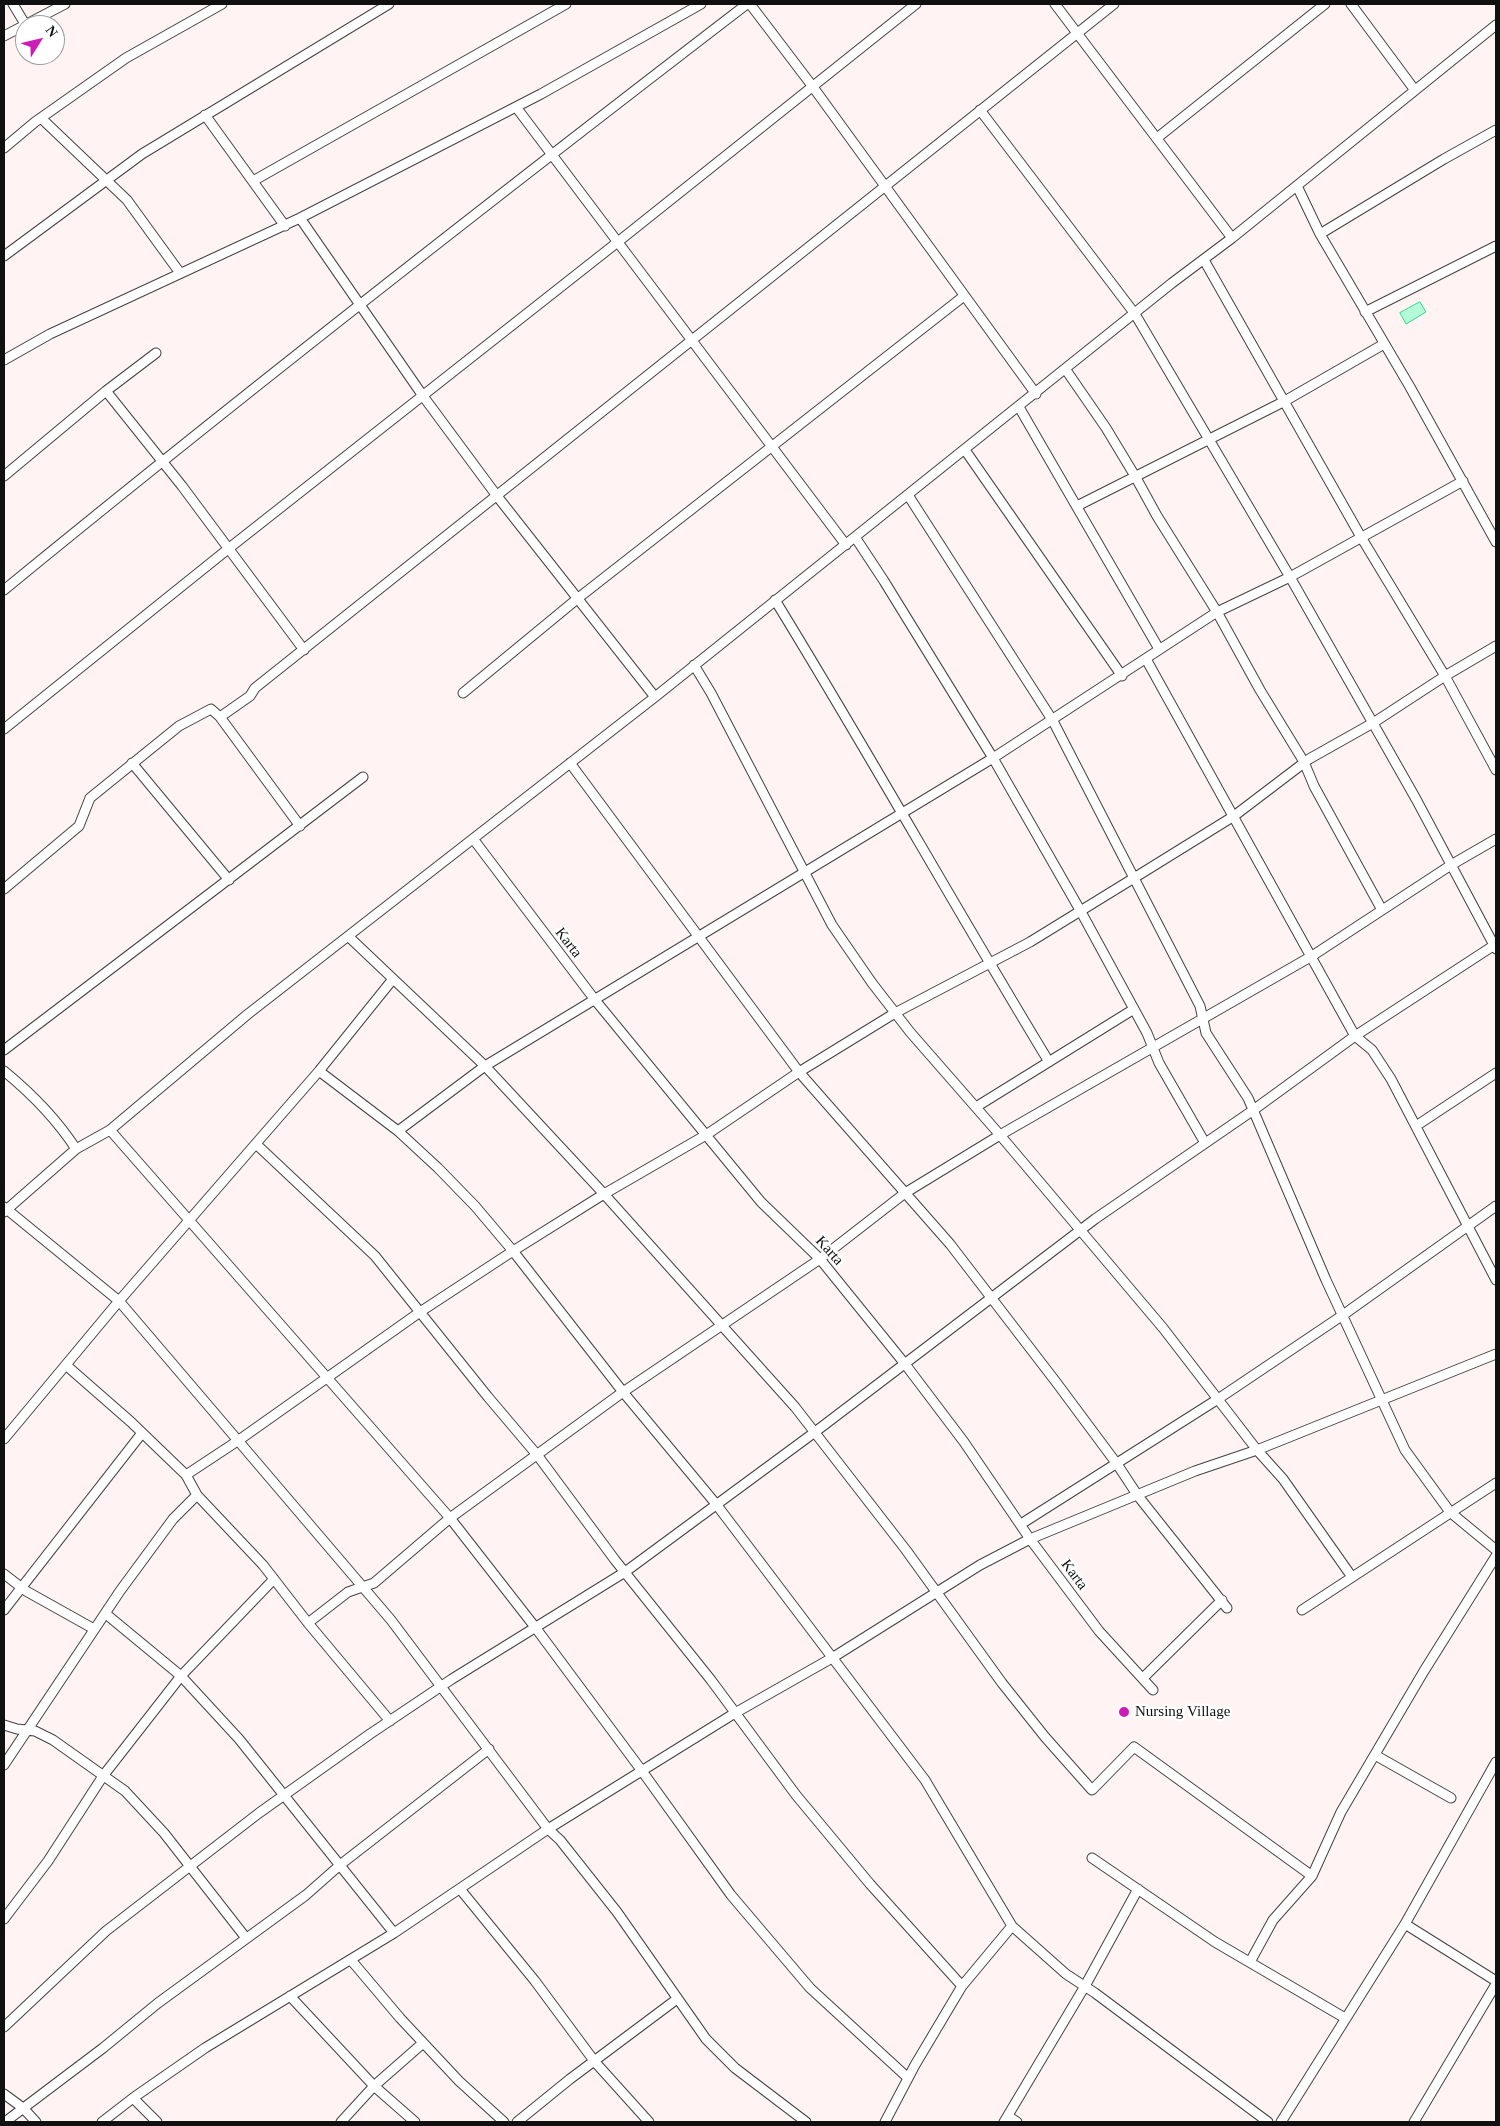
<!DOCTYPE html>
<html>
<head>
<meta charset="utf-8">
<style>
	body { margin:0 }
	#map { position:relative; width:1500px; height:2126px; overflow:hidden; background:#fff3f3; font-family:Georgia,serif }
	canvas { display:block }
	.frame { position:absolute; inset:0; border:5px solid #101010; pointer-events:none }
	.north { position:absolute; left:15px; top:15px; width:50px; height:50px; box-sizing:border-box; background:#fff; border:1px solid #9f9f9f; border-radius:50%; rotate:54deg; font-size:14px; font-weight:700; line-height:20px; text-align:center; color:#101010 }
	.north::after { content:''; display:block; margin:auto; width:18px; height:22px; background:#cb1cb8; clip-path:polygon(50% 0,100% 100%,50% 72%,0 100%) }
</style>
</head>
<body>
<div id="map">
<canvas width="1500" height="2126"></canvas>
<div class="frame"></div>
<div class="north">N</div>
</div>
<script>
const context = document.querySelector('canvas').getContext('2d');
context.lineJoin = 'round';
function paint(path, color) { context.fillStyle = color; context.fill(path, 'evenodd'); }
function stroke(path, color, width, dash) { context.strokeStyle = color; context.lineWidth = width; context.lineCap = dash ? 'butt' : 'round'; context.setLineDash(dash || []); context.stroke(path); }
function label(font, color, halo, rows, align = 'center') {
  context.font = font + ' Georgia,serif'; context.lineWidth = 5; context.setLineDash([]); context.textBaseline = 'middle'; context.strokeStyle = halo; context.fillStyle = color; for (const [text, x, y, turn = 0] of rows) {
    context.save(); context.translate(x, y); context.rotate((+turn || 0) * Math.PI / 180); context.textAlign = isNaN(turn) ? turn : align; if (halo) context.strokeText(text, 0, 0); context.fillText(text, 0, 0); context.restore();
  }
}
const water = new Path2D(`
	M1420,302L1426,312L1406,324L1400,313Z`);
paint(water, '#b3fbd9');
stroke(water, '#34d78f', 1);
const street = new Path2D(`
	M13,4L25,24
	M750,4L813,87L1036,394
	M1055,4L1232,238
	M1351,4L1414,89
	M4,36L65,4
	M516,107L846,545
	M980,110L1135,314L1290,577L1416,799L1496,949
	M205,115L285,226
	M41,118L127,200L180,273
	M1157,138L1325,4
	M4,148L35,122L126,58L222,4
	M253,181L566,4
	M1297,186L1320,234L1410,387L1496,542
	M300,218L423,396L497,496L655,697
	M1320,234L1444,159L1496,130
	M4,256L142,154L389,4
	M1204,260L1361,537L1445,676L1496,770
	M1365,312L1496,246
	M4,360L50,334L300,218L541,94L701,4
	M1066,370L1106,428L1135,476L1157,516L1217,612L1260,690L1304,762L1314,786L1382,910
	M106,391L182,486L304,650
	M1019,407L1159,649
	M965,450L1122,676
	M4,476L106,391L156,353
	M908,495L1053,721L1200,1006L1206,1033L1248,1098L1326,1280L1405,1450L1450,1512L1496,1550
	M1077,506L1283,402L1384,344
	M855,537L884,581L993,758L1080,910L1147,1033L1159,1063L1205,1143
	M4,590C248,390 497,196 747,4
	M775,600C869,753 956,909 1049,1062
	M1146,659L1355,1036L1372,1050L1391,1079L1496,1280
	M694,665L711,693L832,925L872,983L910,1032L1000,1135L1163,1328L1257,1450L1283,1479L1352,1577
	M463,693L577,599L964,296
	M220,717L250,696L255,688L1114,4
	M4,729L228,549L619,241L916,4
	M132,763L229,880
	M570,763L799,1072L950,1244L1056,1382L1117,1464L1138,1496L1227,1608
	M474,840L595,1000L761,1202L820,1259L905,1364L964,1442L1030,1539L1099,1631L1153,1690
	M4,889L79,826L90,798L179,726L211,709L220,717L300,826
	M349,937L485,1066L604,1194L795,1407L906,1550L1002,1683L1045,1737L1092,1790L1134,1747L1312,1876
	M4,1050L363,777
	M4,1071C32,1094 56,1118 76,1149
	M319,1071L398,1131L438,1168L475,1206L513,1251L623,1392L716,1504L925,1780L1012,1926L1066,1974L1095,1993L1268,2122
	M976,1107L1134,1009
	M1416,1126L1496,1073
	M110,1130L450,1518L535,1627L642,1771L731,1895L810,1988L908,2078
	M398,1131L485,1066L993,758L1217,612L1290,577L1463,481
	M256,1144L375,1256L488,1397L538,1456L615,1560L711,1680L796,1795L870,1884L962,1986
	M4,1207L119,1301L391,1620L548,1829L560,1840L617,1912L706,2039L735,2068L806,2122
	M4,1212L76,1149L110,1130L248,1014L655,697L1172,283L1232,238L1496,25
	M67,1366L131,1422L186,1475L197,1495L263,1565L308,1623L390,1721
	M4,1439L119,1301L319,1071L393,979
	M186,1475L239,1440L420,1312L513,1251L604,1194L706,1135L799,1072L895,1013L1030,942L1134,878L1234,816L1309,759L1373,723L1445,676L1496,646
	M1021,1524L1218,1399L1343,1315L1496,1206
	M4,1574L26,1591L94,1629
	M4,1610L142,1433
	M1302,1610L1496,1483
	M106,1614L181,1676L239,1739L394,1933
	M308,1623L348,1592L374,1583L450,1518L623,1392L820,1259L905,1193L1000,1135L1312,956L1451,865L1496,839
	M1144,1677L1222,1600
	M4,1725L17,1729L35,1731L53,1740L125,1791L164,1833L246,1938
	M1375,1755L1451,1798
	M4,1765L120,1591L173,1519L197,1495
	M1092,1858L1215,1942L1345,2018
	M460,1889L535,1981L595,2062L649,2122
	M4,1919L48,1861L103,1776L181,1676L274,1579
	M1405,1924L1496,1981
	M351,1960L400,2018L459,2081L504,2122
	M1250,1962L1273,1920L1312,1876L1341,1812L1424,1671L1496,1556
	M290,1996L374,2086L415,2122
	M4,2027L106,1931L259,1813L370,1734L452,1679L625,1572L815,1432L1095,1219L1252,1111L1355,1036L1496,944
	M4,2094L23,2108L36,2122
	M133,2098L157,2122
	M1008,2116L1017,2122
	M5,2122L103,2048L158,2003L306,1895L340,1865L489,1749
	M102,2122L133,2098L205,2048L394,1933L548,1829L735,1713L832,1658L980,1565L1030,1539L1195,1471L1257,1450L1496,1354
	M341,2122L374,2086L423,2043
	M517,2122L570,2079L677,1999
	M885,2122L915,2065L962,1986L1012,1926
	M1004,2122L1085,1986L1138,1889
	M1281,2122L1405,1924L1496,1762
	M1414,2122L1496,1984`);
stroke(street, '#434343', 11);
stroke(street, '#fff', 9);
for (const [x, y, r, color] of [
	[1124,1712,6,"#cb1cb8"]
]) { const dot = new Path2D(); dot.arc(x, y, r, 0, 2 * Math.PI); context.fillStyle = color; context.fill(dot); stroke(dot, '#fff', 2); }
label('15px', '#101010', '#fff', [
	["Karta",568,943,52],
	["Karta",829,1251,48],
	["Karta",1074,1575,53]
]);
label('15px', '#101010', '#fff', [
	["Nursing Village",1135,1712]
], 'left');
</script>
</body>
</html>
